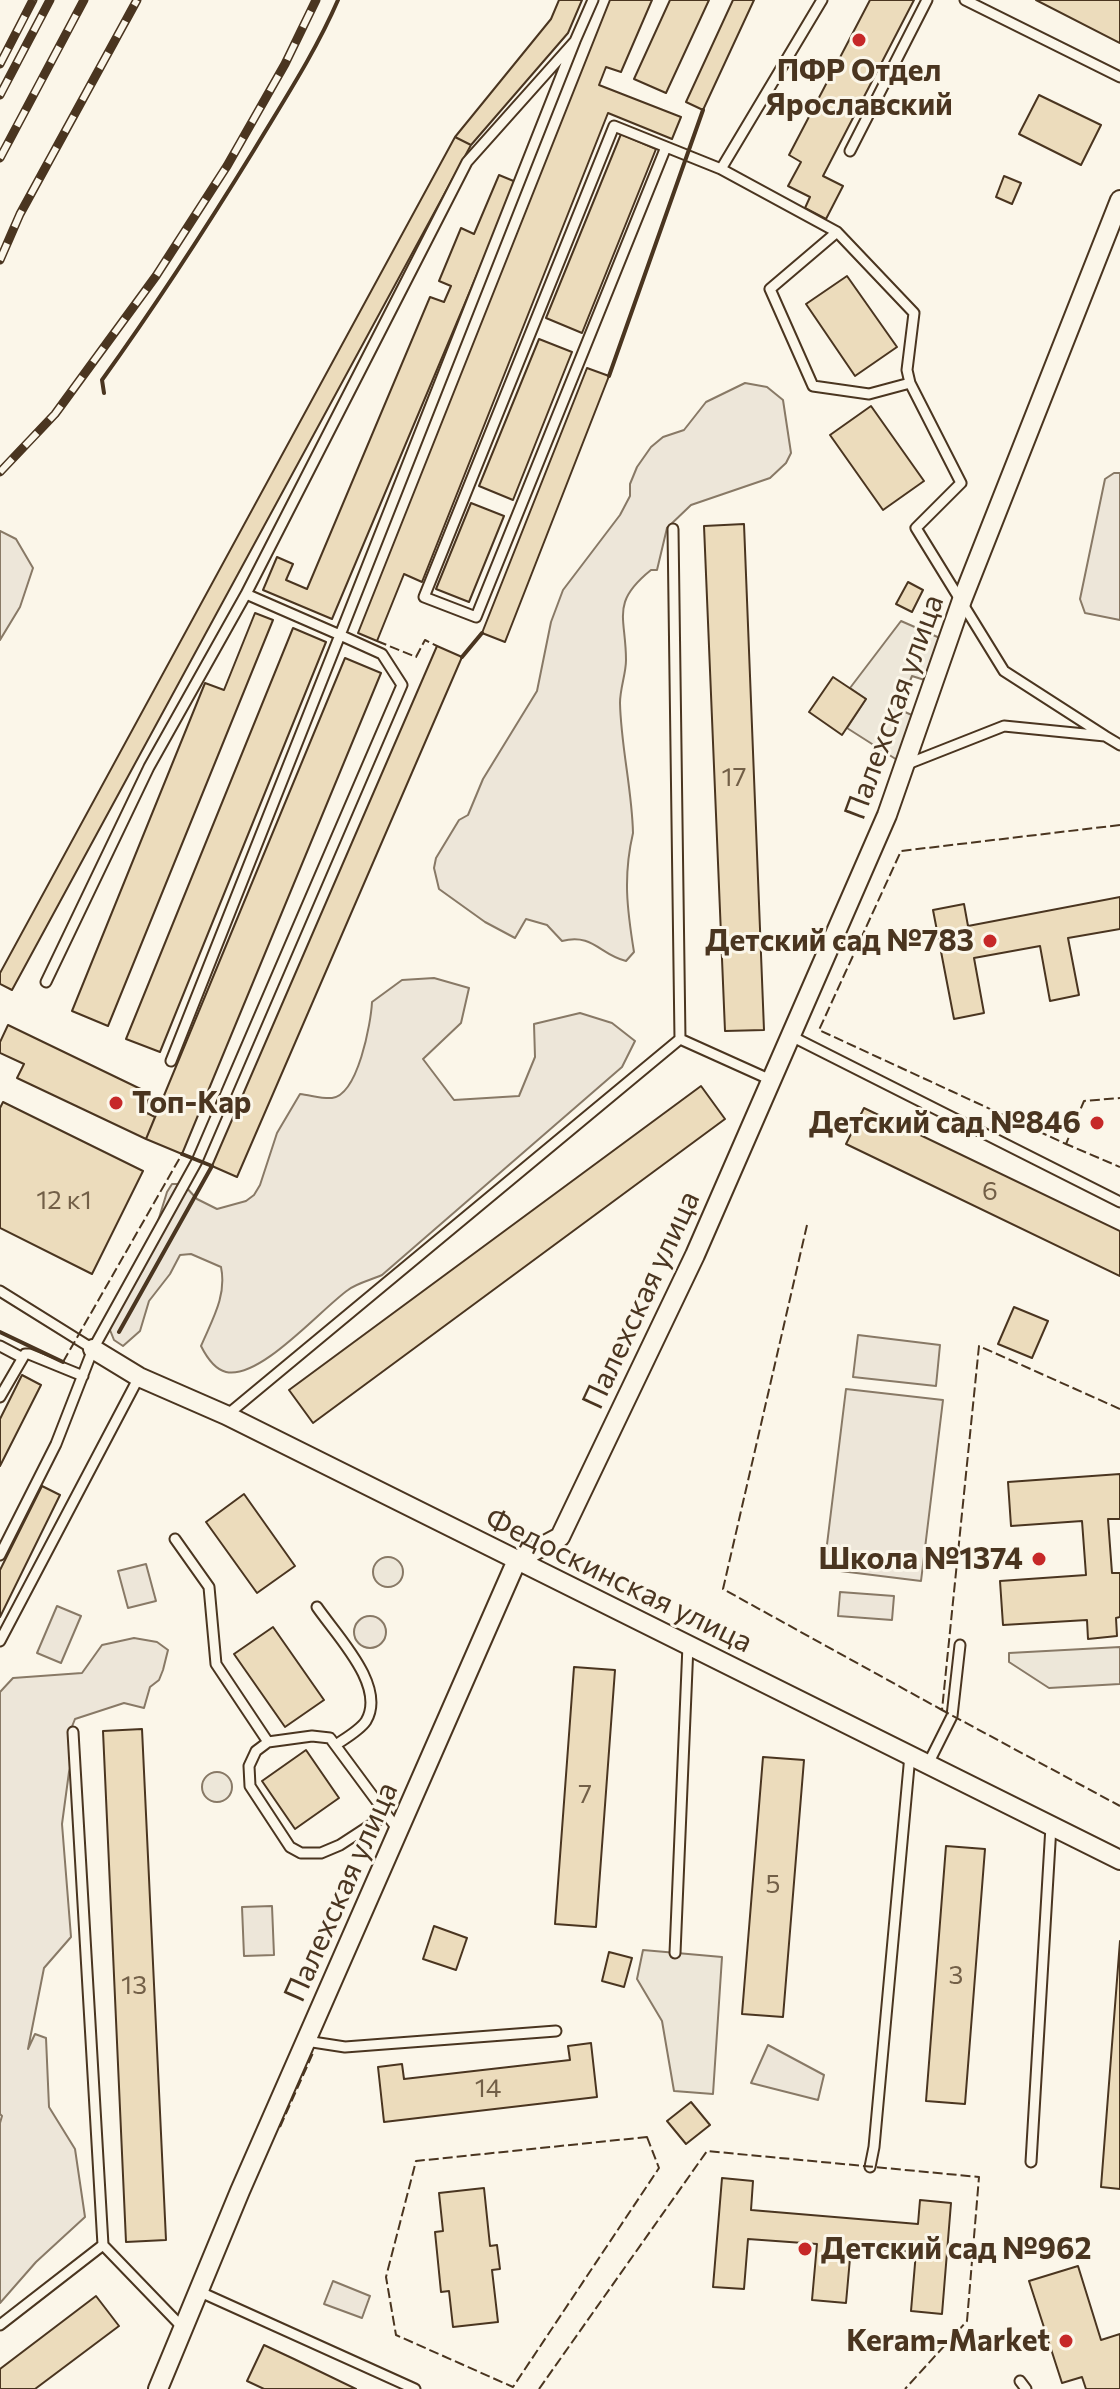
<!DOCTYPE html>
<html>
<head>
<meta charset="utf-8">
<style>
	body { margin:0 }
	canvas { display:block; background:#fbf6e9 }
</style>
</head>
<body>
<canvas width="1120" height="2389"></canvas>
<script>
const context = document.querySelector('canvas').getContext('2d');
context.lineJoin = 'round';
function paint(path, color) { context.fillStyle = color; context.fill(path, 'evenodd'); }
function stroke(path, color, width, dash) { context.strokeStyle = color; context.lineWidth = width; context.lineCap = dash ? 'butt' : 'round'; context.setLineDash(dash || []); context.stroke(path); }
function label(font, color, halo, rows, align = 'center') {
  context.font = font + ' Commissioner,sans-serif'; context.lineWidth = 6; context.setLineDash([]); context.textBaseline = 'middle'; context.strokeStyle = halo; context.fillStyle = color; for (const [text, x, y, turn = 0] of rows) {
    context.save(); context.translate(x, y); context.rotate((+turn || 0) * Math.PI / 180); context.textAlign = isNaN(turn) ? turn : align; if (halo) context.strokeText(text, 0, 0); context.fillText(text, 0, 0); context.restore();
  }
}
const green = new Path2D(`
	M745,383L767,387L783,400L791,453L786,463L770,478L691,505L667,528L657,570H651C610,603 626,617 626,660C626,674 620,688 620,703C621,747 632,789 633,833C623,876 627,909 634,952L626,961C600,955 593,933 562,941L547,925L526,919L515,938L485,922L439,889L434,868L436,858L459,820L468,815L483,779L537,691L551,622L563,590L620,515L630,496V484L637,467L651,447L663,437L684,430L706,402Z
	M1114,473H1120V620L1085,613L1080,599L1105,479Z
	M0,531L16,539L33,568L20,607L0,640Z
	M434,978L469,988L461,1023L423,1059L454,1100L519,1096L535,1057L534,1024L580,1013L612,1023L635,1041L622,1067L382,1275C371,1280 357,1283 348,1290C321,1309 260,1380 226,1372C214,1369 206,1356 201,1346C212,1320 227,1296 221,1267L191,1254L180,1255L170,1274L149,1301L140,1331L123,1346L114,1340L110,1330L112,1320L143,1270L167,1192L172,1184H183L197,1199L217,1209L246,1201L254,1195L260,1185L277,1133L300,1094C310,1095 323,1099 332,1098C358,1095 371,1023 372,1002L402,980Z
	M858,1335L940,1345L936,1386L853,1377Z
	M846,1389L943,1400L921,1581L824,1569Z
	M146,1564L156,1601L128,1608L118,1571Z
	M840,1592L894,1596L892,1620L838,1616Z
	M57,1606L81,1616L61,1663L37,1653Z
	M354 1632a16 16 0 1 1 32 0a16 16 0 1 1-32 0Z
	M134,1638L157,1642L168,1650L163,1670L159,1680L150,1687L144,1708L124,1703L75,1719L71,1729L75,1751L69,1772L62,1824L71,1937L44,1968L28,2049L35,2034L46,2038L49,2107L75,2149L85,2217L36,2262L0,2303V2123L2,2116L0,2114V1692L13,1678L82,1673L102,1645Z
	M272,1906L274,1955L244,1956L242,1907Z
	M768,2045L824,2075L818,2100L751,2083Z
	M333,2281L370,2296L362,2318L324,2304Z`);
paint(green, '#ede6d9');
stroke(green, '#887966', 2);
const parking = new Path2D(`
	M901,621L949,642L934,683L912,676L898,709L921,719L905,765L847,728L866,699L850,688Z
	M373 1572a15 15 0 1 1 30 0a15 15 0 1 1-30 0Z
	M1120,1647V1684L1049,1688L1009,1662V1653Z
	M202 1787a15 15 0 1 1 30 0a15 15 0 1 1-30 0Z
	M643,1950L722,1957L713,2094L674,2091L662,2021L637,1979Z`);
paint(parking, '#ede7d9');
stroke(parking, '#887966', 2);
const building = new Path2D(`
	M559,0H582L568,33L471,145L455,137L551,19Z
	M610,0H652L621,72L606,67L599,85L681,117L672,139L608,113L422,582L404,574L377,641L358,633Z
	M670,0H709L666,93L634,79Z
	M733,0H754L703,110L686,102Z
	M870,0H914L823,176L843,186L826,219L805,208L810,197L788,186L801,162L789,155Z
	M1036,0H1120V43Z
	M1039,95L1101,125L1081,165L1019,134Z
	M621,134L656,149L582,333L546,318Z
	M455,137L471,145L12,990L0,984V973Z
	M499,175L516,182L332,619L263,590L277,557L293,564L286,580L307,589L430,297L444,302L451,286L439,281L461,228L474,234Z
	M1004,176L1021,183L1012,204L996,197Z
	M847,276L897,347L855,376L806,304Z
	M539,339L572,352L513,500L479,486Z
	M587,368L609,376L505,642L482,633Z
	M871,406L924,481L883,510L830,435Z
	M471,503L504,516L469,602L436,589Z
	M744,524L764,1030L725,1031L704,526Z
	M908,582L923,590L912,612L896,604Z
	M255,613L273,620L108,1026L72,1011L205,683L224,690Z
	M293,628L326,642L160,1052L126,1039Z
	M437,646L462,657L237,1177L212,1166Z
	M345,658L381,673L182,1154L146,1139Z
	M833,677L866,699L842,735L809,712Z
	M1120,897V929L1068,938L1079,995L1050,1001L1040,946L974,958L984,1013L954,1019L933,910L964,904L968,926Z
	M8,1025L151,1094L143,1111L155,1117L146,1139L17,1078L24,1064L0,1053V1042Z
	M701,1086L725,1119L313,1423L289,1390Z
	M3,1102L143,1171L92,1274L0,1228V1108Z
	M864,1108L1120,1231V1276L846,1144Z
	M1014,1307L1048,1321L1032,1358L998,1344Z
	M22,1375L41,1385L0,1466V1419Z
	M1120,1474V1519H1108L1112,1573H1120V1617L1116,1618L1117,1636L1088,1639L1087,1620L1003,1625L1000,1581L1086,1575L1082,1521L1011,1526L1008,1482Z
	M42,1486L60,1495L0,1617V1570Z
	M244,1494L295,1566L257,1593L206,1522Z
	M273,1627L324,1700L285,1727L234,1654Z
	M574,1667L615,1670L596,1927L555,1924Z
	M142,1729L166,2240L126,2242L103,1731Z
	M306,1750L339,1798L295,1829L262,1781Z
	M763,1757L804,1760L783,2017L742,2014Z
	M946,1846L985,1849L965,2104L926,2101Z
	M434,1926L467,1938L456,1970L423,1959Z
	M1120,1941V2189L1101,2187Z
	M609,1952L632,1958L624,1987L602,1981Z
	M591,2043L597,2097L384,2122L378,2067L402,2064L404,2079L570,2060L568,2046Z
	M691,2102L710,2125L686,2144L667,2121Z
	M722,2178L753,2181L751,2210L918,2224L920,2200L951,2203L942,2314L911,2311L916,2252L851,2247L846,2303L812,2300L817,2244L748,2239L744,2289L713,2287Z
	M484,2188L490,2246L497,2245L500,2269L492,2270L498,2322L453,2327L449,2291L441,2292L435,2232L443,2231L439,2193Z
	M1078,2266L1101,2340L1120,2334V2389H1086L1082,2377L1062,2383L1029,2281Z
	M96,2296L119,2326L35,2389H0V2369Z
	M264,2345L294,2359L356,2389H264L247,2381Z`);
paint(building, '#ecdcbc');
stroke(building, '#4a3520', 2);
const service = new Path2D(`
	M822,0L721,169L837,232L914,313L907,370L910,383L961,483L916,528L1004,671L1105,736
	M965,0L1120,77
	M666,147L476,617L424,597L614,126L721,169
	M850,151L927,0
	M837,232L770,289L813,386L869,394L910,383
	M673,529L680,1039
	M905,765L1004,726L1105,736L1120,745
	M46,982L149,767L246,594
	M791,1036L1120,1202
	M171,1061L340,635L246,594L467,162L575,41L593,0
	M0,1291L93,1349
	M0,1346L21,1357
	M0,1397L25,1354H29L83,1376
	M227,1415L680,1039L771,1080
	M175,1539L209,1587L216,1664L268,1742L312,1736L330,1738L398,1830
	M0,1555L56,1444L93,1349L197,1161L402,685L382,654L340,635L575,41
	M317,1607C336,1635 387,1686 366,1721C360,1730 346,1738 337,1744
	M0,1641L139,1377
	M73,1732L103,2245L183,2328
	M268,1742L256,1751L249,1766L250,1786L290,1847L301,1853H321L340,1845L386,1815
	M928,1764L952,1716L960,1645
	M675,1953L688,1645
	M306,2041L345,2047L556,2031
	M1031,2162L1051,1826
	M870,2167L874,2147L910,1755
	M198,2291L415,2389
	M0,2325L103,2245
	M1020,2381L1026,2389`);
const minor = new Path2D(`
	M93,1349L139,1377L226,1415L1120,1860
	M158,2389L240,2191L517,1560L560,1537L695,1255L887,815L962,600L1120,200`);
stroke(service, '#4a3520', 13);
stroke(minor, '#4a3520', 22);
stroke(service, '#fbf6e9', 9);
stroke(minor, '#fbf6e9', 18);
const rail = new Path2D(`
	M0,64L33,0
	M0,95L50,0
	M0,158L84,0
	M0,260L20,214L137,0
	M0,472L55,414L156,276L227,166L285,64L316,0`);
stroke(rail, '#4a3520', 9);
stroke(rail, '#fbf6e9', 6, [18]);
stroke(new Path2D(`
	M377,641L416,657L425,640L437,646
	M1120,825L901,851L819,1030L1066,1144L1084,1101L1120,1098
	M1067,1142L1066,1144L1120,1167
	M807,1225L723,1589L942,1710
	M63,1362L182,1154
	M1120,1409L979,1346L942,1710L1120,1806
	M280,2127L313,2053
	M647,2137L659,2168L513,2387L396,2335L386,2277L416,2161Z
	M539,2389L707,2151L979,2177L967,2321L905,2389`), '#4a3520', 2, [10, 4]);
stroke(new Path2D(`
	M609,376L703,110
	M104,393L102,380C156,305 206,228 254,150C284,100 315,53 338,0
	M462,657L482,633
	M0,1332L63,1362
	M119,1332L212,1166L182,1154`), '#4a3520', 4);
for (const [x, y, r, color] of [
	[859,40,8,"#c62828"],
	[990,941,8,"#c62828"],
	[116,1103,8,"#c62828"],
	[1097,1123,8,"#c62828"],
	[1039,1559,8,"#c62828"],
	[805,2249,8,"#c62828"],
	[1066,2341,8,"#c62828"]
]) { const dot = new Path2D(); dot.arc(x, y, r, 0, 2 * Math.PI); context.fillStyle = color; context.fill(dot); stroke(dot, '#fbf6e9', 3); }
label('26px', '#725f47', null, [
	["17",734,777],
	["6",990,1191],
	["12 к1",64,1200],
	["7",585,1794],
	["5",773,1884],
	["3",956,1975],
	["13",134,1985],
	["14",488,2088]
]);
label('bold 30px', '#4a3520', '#fbf6e9', [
	["ПФР Отдел",859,71,"center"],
	["Ярославский",859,105,"center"],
	["Детский сад №783",974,941],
	["Топ-Кар",132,1103,"left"],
	["Детский сад №846",1081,1123],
	["Школа №1374",1023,1559],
	["Детский сад №962",821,2249,"left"],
	["Keram-Market",1050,2341]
], 'right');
label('30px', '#4a3520', '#fbf6e9', [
	["Палехская улица",894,707,-70],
	["Палехская улица",641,1300,-65],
	["Федоскинская улица",619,1580,26],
	["Палехская улица",341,1892,-66]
]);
</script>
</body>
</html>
